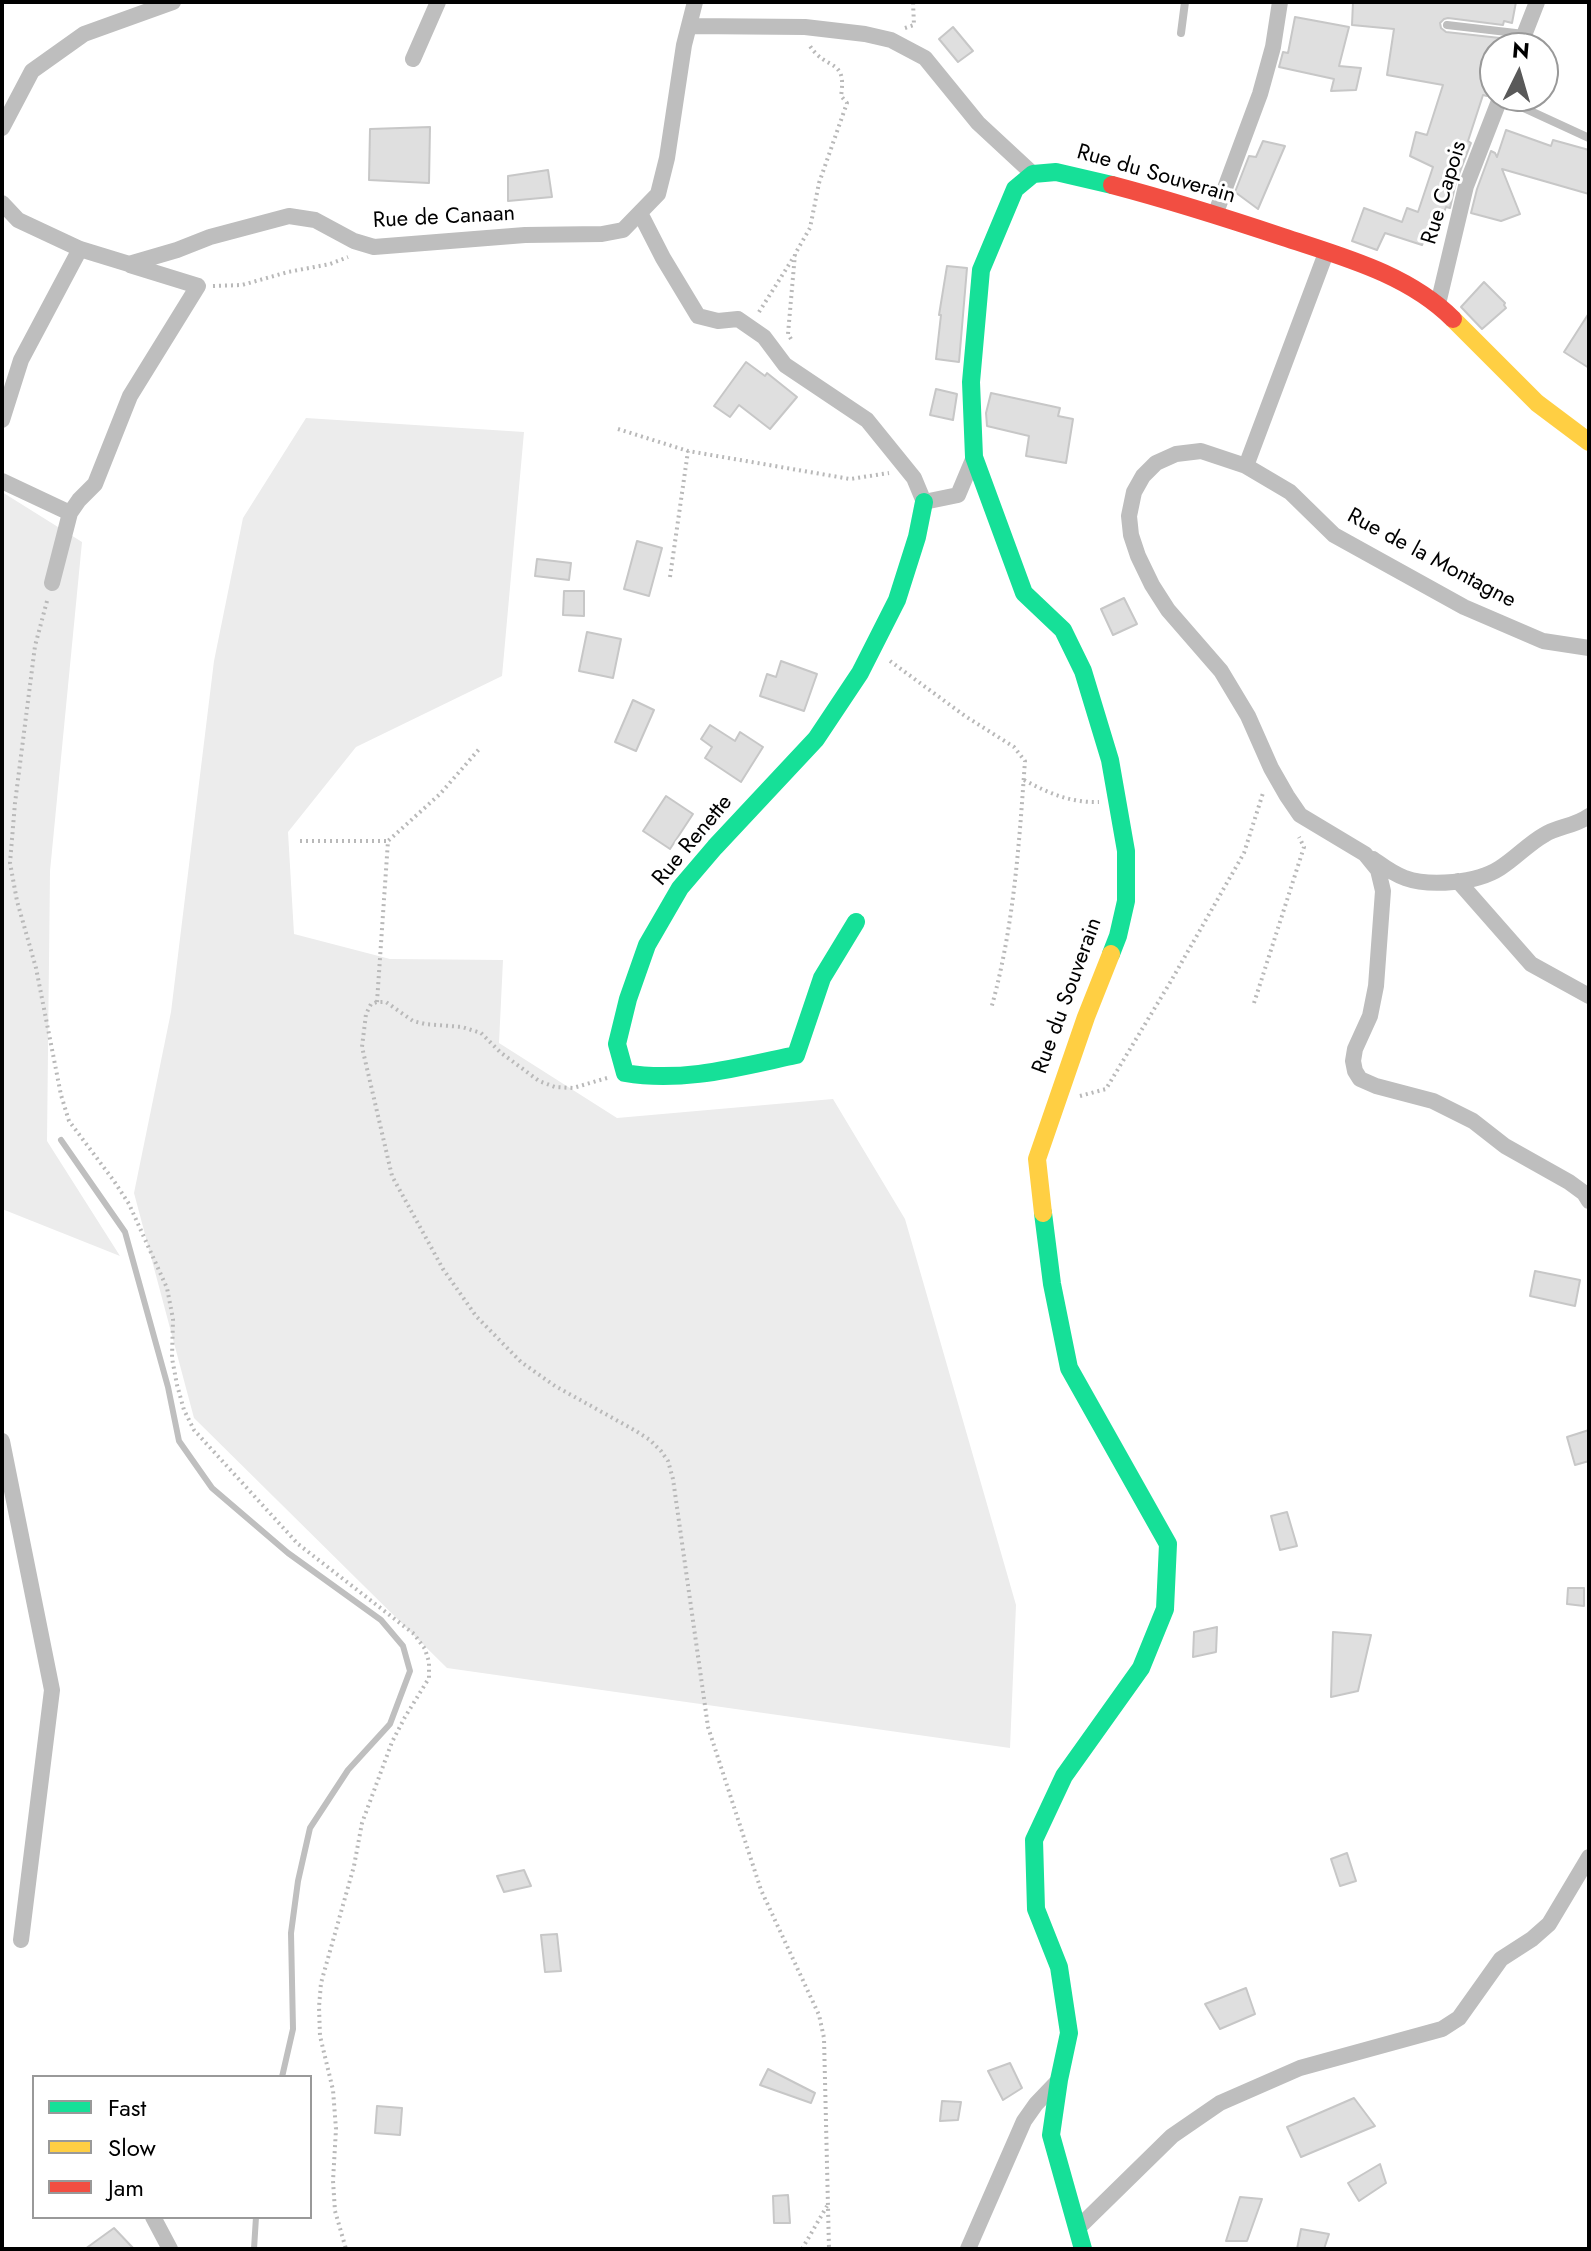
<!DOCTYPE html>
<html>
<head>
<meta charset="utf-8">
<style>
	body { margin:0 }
	#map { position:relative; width:1591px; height:2251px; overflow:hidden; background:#fff; font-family:Jost,sans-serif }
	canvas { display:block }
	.frame { position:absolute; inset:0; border:4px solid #000; pointer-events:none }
	.legend { position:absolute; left:32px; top:2075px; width:280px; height:144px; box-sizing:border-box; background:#fff; border:2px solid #999; margin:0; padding:10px 14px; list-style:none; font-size:24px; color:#000 }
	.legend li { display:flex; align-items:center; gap:16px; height:40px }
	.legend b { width:40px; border:2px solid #999 }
	.north { position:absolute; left:1479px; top:32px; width:80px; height:80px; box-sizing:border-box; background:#fff; border:2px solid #999; border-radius:50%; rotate:5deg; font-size:22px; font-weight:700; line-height:32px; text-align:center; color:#000 }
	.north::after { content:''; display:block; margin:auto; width:28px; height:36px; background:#595959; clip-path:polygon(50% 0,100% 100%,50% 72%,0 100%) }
</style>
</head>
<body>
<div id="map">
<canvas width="1591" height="2251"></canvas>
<div class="frame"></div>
<ul class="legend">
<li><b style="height:10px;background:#16e098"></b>Fast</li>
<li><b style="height:10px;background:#ffcf43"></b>Slow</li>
<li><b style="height:10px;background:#f24e42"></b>Jam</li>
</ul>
<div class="north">N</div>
</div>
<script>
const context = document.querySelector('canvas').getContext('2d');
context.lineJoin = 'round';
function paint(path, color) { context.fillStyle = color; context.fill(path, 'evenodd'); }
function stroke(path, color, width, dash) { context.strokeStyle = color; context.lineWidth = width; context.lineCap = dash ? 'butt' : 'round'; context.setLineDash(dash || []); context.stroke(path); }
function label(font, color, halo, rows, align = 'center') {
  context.font = font + ' Jost,sans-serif'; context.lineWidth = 6; context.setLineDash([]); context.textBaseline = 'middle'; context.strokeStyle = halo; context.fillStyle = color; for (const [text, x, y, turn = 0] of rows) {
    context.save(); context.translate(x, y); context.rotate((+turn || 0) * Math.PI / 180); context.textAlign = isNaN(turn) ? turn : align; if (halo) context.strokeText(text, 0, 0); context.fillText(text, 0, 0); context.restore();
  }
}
paint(new Path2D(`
	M306,418L524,432L502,676L356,747L288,832L294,934L390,959L503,960L499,1043L617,1118L833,1099L905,1219L1016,1605L1010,1748L447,1668L194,1418L134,1193L171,1012L214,661L243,518Z
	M2,492L82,542L50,871L47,1141L120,1256L2,1209Z`), '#ececec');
stroke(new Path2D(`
	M61,1140L125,1232L168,1387L179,1441L212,1488L288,1553L381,1620L403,1646L410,1671L390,1724L348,1770L310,1828L298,1881L291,1933L293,2029L282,2077
	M254,2249L256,2217`), '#bfbfbf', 6);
const building = new Path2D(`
	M1353,2H1516L1512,23L1504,21L1503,25L1448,18L1444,19L1440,23L1441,28L1446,32L1500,38L1498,48H1495V60L1487,96L1483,95L1468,141L1471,143L1456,182L1450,208L1446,207L1442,217L1435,214L1422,245L1385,233L1377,250L1352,241L1364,208L1402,222L1407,208L1418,212L1433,167L1410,156L1416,132L1427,135L1443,85L1387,75L1394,29L1352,25Z
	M1295,17L1349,27L1339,66L1361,68L1356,90L1331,91L1334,79L1279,67L1283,52L1288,53Z
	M953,27L973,51L958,62L939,39Z
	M430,127L429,183L369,180L370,129Z
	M1506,130L1551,146L1553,140L1589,150V194L1502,169L1520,214L1501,221L1471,213L1477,189L1491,151L1495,153L1497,157Z
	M1263,141L1285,146L1258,209L1235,192L1249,156L1256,157Z
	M548,170L552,197L508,201V176Z
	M947,266L967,268L959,362L936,359L941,315H939Z
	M1484,282L1505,303L1504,305L1506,308L1482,329L1461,307Z
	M1589,313V368L1564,352Z
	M746,362L765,376L767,373L797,397L770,429L739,405L730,417L714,406Z
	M936,389L957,394L953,420L930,415Z
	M991,393L1060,408L1058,416L1073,419L1066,463L1026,456L1029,436L987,426L986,413Z
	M637,541L662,548L649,596L624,589Z
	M537,559L571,563L569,580L535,576Z
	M564,591H584V616L563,615Z
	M1124,598L1137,624L1113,635L1101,609Z
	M587,632L621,639L613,678L579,671Z
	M781,661L817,674L804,711L760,696L767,674L776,677Z
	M633,700L654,710L636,751L615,742Z
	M710,725L735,741L740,732L763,747L741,782L705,758L712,747L701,739Z
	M666,796L693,814L670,849L643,831Z
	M1535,1271L1580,1280L1575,1306L1530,1296Z
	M1589,1430V1461L1575,1465L1567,1437Z
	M1287,1512L1297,1546L1280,1550L1271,1516Z
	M1568,1588H1584V1606L1567,1604Z
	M1217,1627L1216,1652L1193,1657L1194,1632Z
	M1333,1632L1371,1635L1358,1691L1331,1697Z
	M1347,1853L1356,1881L1340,1886L1331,1859Z
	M524,1870L531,1886L504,1892L497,1876Z
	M557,1934L561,1971L545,1972L541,1935Z
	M1246,1988L1255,2014L1220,2029L1205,2004Z
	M1010,2063L1022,2088L1003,2100L988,2071Z
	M768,2069L815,2093L811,2103L760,2085Z
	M1354,2098L1375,2126L1301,2157L1287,2127Z
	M942,2101L961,2102L958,2120L940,2121Z
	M377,2106L402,2108L400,2135L375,2133Z
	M1380,2164L1386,2183L1359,2201L1348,2183Z
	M788,2195L790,2223H774L773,2196Z
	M1240,2197L1262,2199L1247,2241H1226Z
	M114,2228L134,2249H85Z
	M1301,2229L1329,2234L1324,2249H1297Z`);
paint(building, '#dfdfdf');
stroke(building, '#c7c7c7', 2);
stroke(new Path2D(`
	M905,28L914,25L913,2
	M213,286L242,285L288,272L330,264L348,257
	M759,312L795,255
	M791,339L788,334L795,254L810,228L819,183L847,103L841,96C847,57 827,72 810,46
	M618,429L688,451L850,479L889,473
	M670,577L688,451
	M47,601L35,646L15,803L10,863L17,901L36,968L61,1095L69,1121L114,1181L129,1204L167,1288L173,1319L172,1358L177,1385L184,1410L194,1430L298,1544L414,1634L425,1649L429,1662V1678L405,1717L392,1742L362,1823L354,1866L321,1983L319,2007L320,2036L333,2090L336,2129L333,2181L335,2211L346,2249
	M890,661L965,716L1014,747L1025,761C1019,845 1014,927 991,1009
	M1024,780C1048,793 1071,803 1099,802
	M300,841H388
	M377,1002L388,841L440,794L481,747
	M1254,1003L1304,847L1299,837
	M607,1078L573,1088L555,1087L539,1081L500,1052L481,1033L462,1027L425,1024L413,1021L386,1002H377L371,1004L366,1014L362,1047L392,1176L443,1269L476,1316L521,1362L555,1386L636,1431L650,1440L661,1451L668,1461L673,1479L708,1727L761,1890L819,2015L824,2038L829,2249
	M1080,1096L1106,1089L1171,981L1244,853L1263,793
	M802,2249L827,2206`), '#b9b9b9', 4, [2, 4]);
stroke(new Path2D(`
	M1447,25L1524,34
	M1181,33L1185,2
	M1500,97L1589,138`), '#bebebe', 8);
stroke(new Path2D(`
	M690,26L805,27L865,34L891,40L925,58L978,123L1033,174
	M1519,48L1537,2
	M413,59L438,2
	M2,128L32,71L84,34L173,2
	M2,203L18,220L80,249L129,264L177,250L210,237L289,216L315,220L354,241L374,247L525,235L602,234L623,230L658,194L667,158L684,45L695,2
	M640,213L663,258L698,316L718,321L738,319L764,337L785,365L867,420L914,478L924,502L958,495L974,457
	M1215,215L1260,94L1273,47L1280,2
	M1438,304L1466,186L1501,96
	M2,420L21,360L80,249
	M1246,466L1326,253
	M2,481L70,513
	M52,583L70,513L79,500L95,484L130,396L198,286L130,265
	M1589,648L1543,641L1464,607L1334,535L1290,492L1246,466L1201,451L1176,454L1156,463L1143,476L1134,492L1129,516L1131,535L1138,556L1152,585L1168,610L1221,671L1248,716L1271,768L1287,796L1300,815L1365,854L1378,870L1383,891L1376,986L1370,1016L1355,1049L1353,1061L1355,1071L1360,1079L1376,1086L1433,1101L1473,1121L1505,1146L1569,1182L1584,1193L1589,1201
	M1373,859C1383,866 1393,874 1405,878C1430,887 1477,883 1500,868C1516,858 1528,844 1544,835C1558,826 1573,827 1589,816
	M1458,881L1531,964L1589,996
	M2,1441L52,1690L21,1940
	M153,2217L170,2249
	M1077,2229L1172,2136L1220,2103L1300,2068L1442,2029L1459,2018L1501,1959L1532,1939L1549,1924L1589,1857
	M968,2249L1024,2121L1036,2104L1059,2080`), '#bebebe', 16);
stroke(new Path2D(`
	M856,922L822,978L796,1055C739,1067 683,1083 625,1073L617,1044L628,999L647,945L680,888L715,847L816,739L860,673L897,600L917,537L924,502
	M1111,954L1118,936L1126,901V851L1110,760L1083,671L1063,630L1024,593L974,457L971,382L981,270L1015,189L1033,174L1056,172L1112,185
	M1043,1213L1052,1284L1069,1368L1168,1544L1165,1609L1141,1668L1064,1776L1034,1840L1036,1909L1059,1967L1069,2033L1059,2080L1051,2135L1083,2249`), '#16e098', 18);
stroke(new Path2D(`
	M1453,319L1537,403L1589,442
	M1043,1213L1037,1159L1086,1017L1111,954`), '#ffcf43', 18);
stroke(new Path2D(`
	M1112,185C1169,200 1226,218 1283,237C1343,257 1408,274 1453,319`), '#f24e42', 18);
label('22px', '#000', '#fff', [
	["Rue du Souverain",1156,175,16],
	["Rue Capois",1445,193,-73],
	["Rue de Canaan",444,218,-3],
	["Rue de la Montagne",1431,559,28],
	["Rue Renette",693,841,-50],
	["Rue du Souverain",1068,996,-70]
]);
</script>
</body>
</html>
